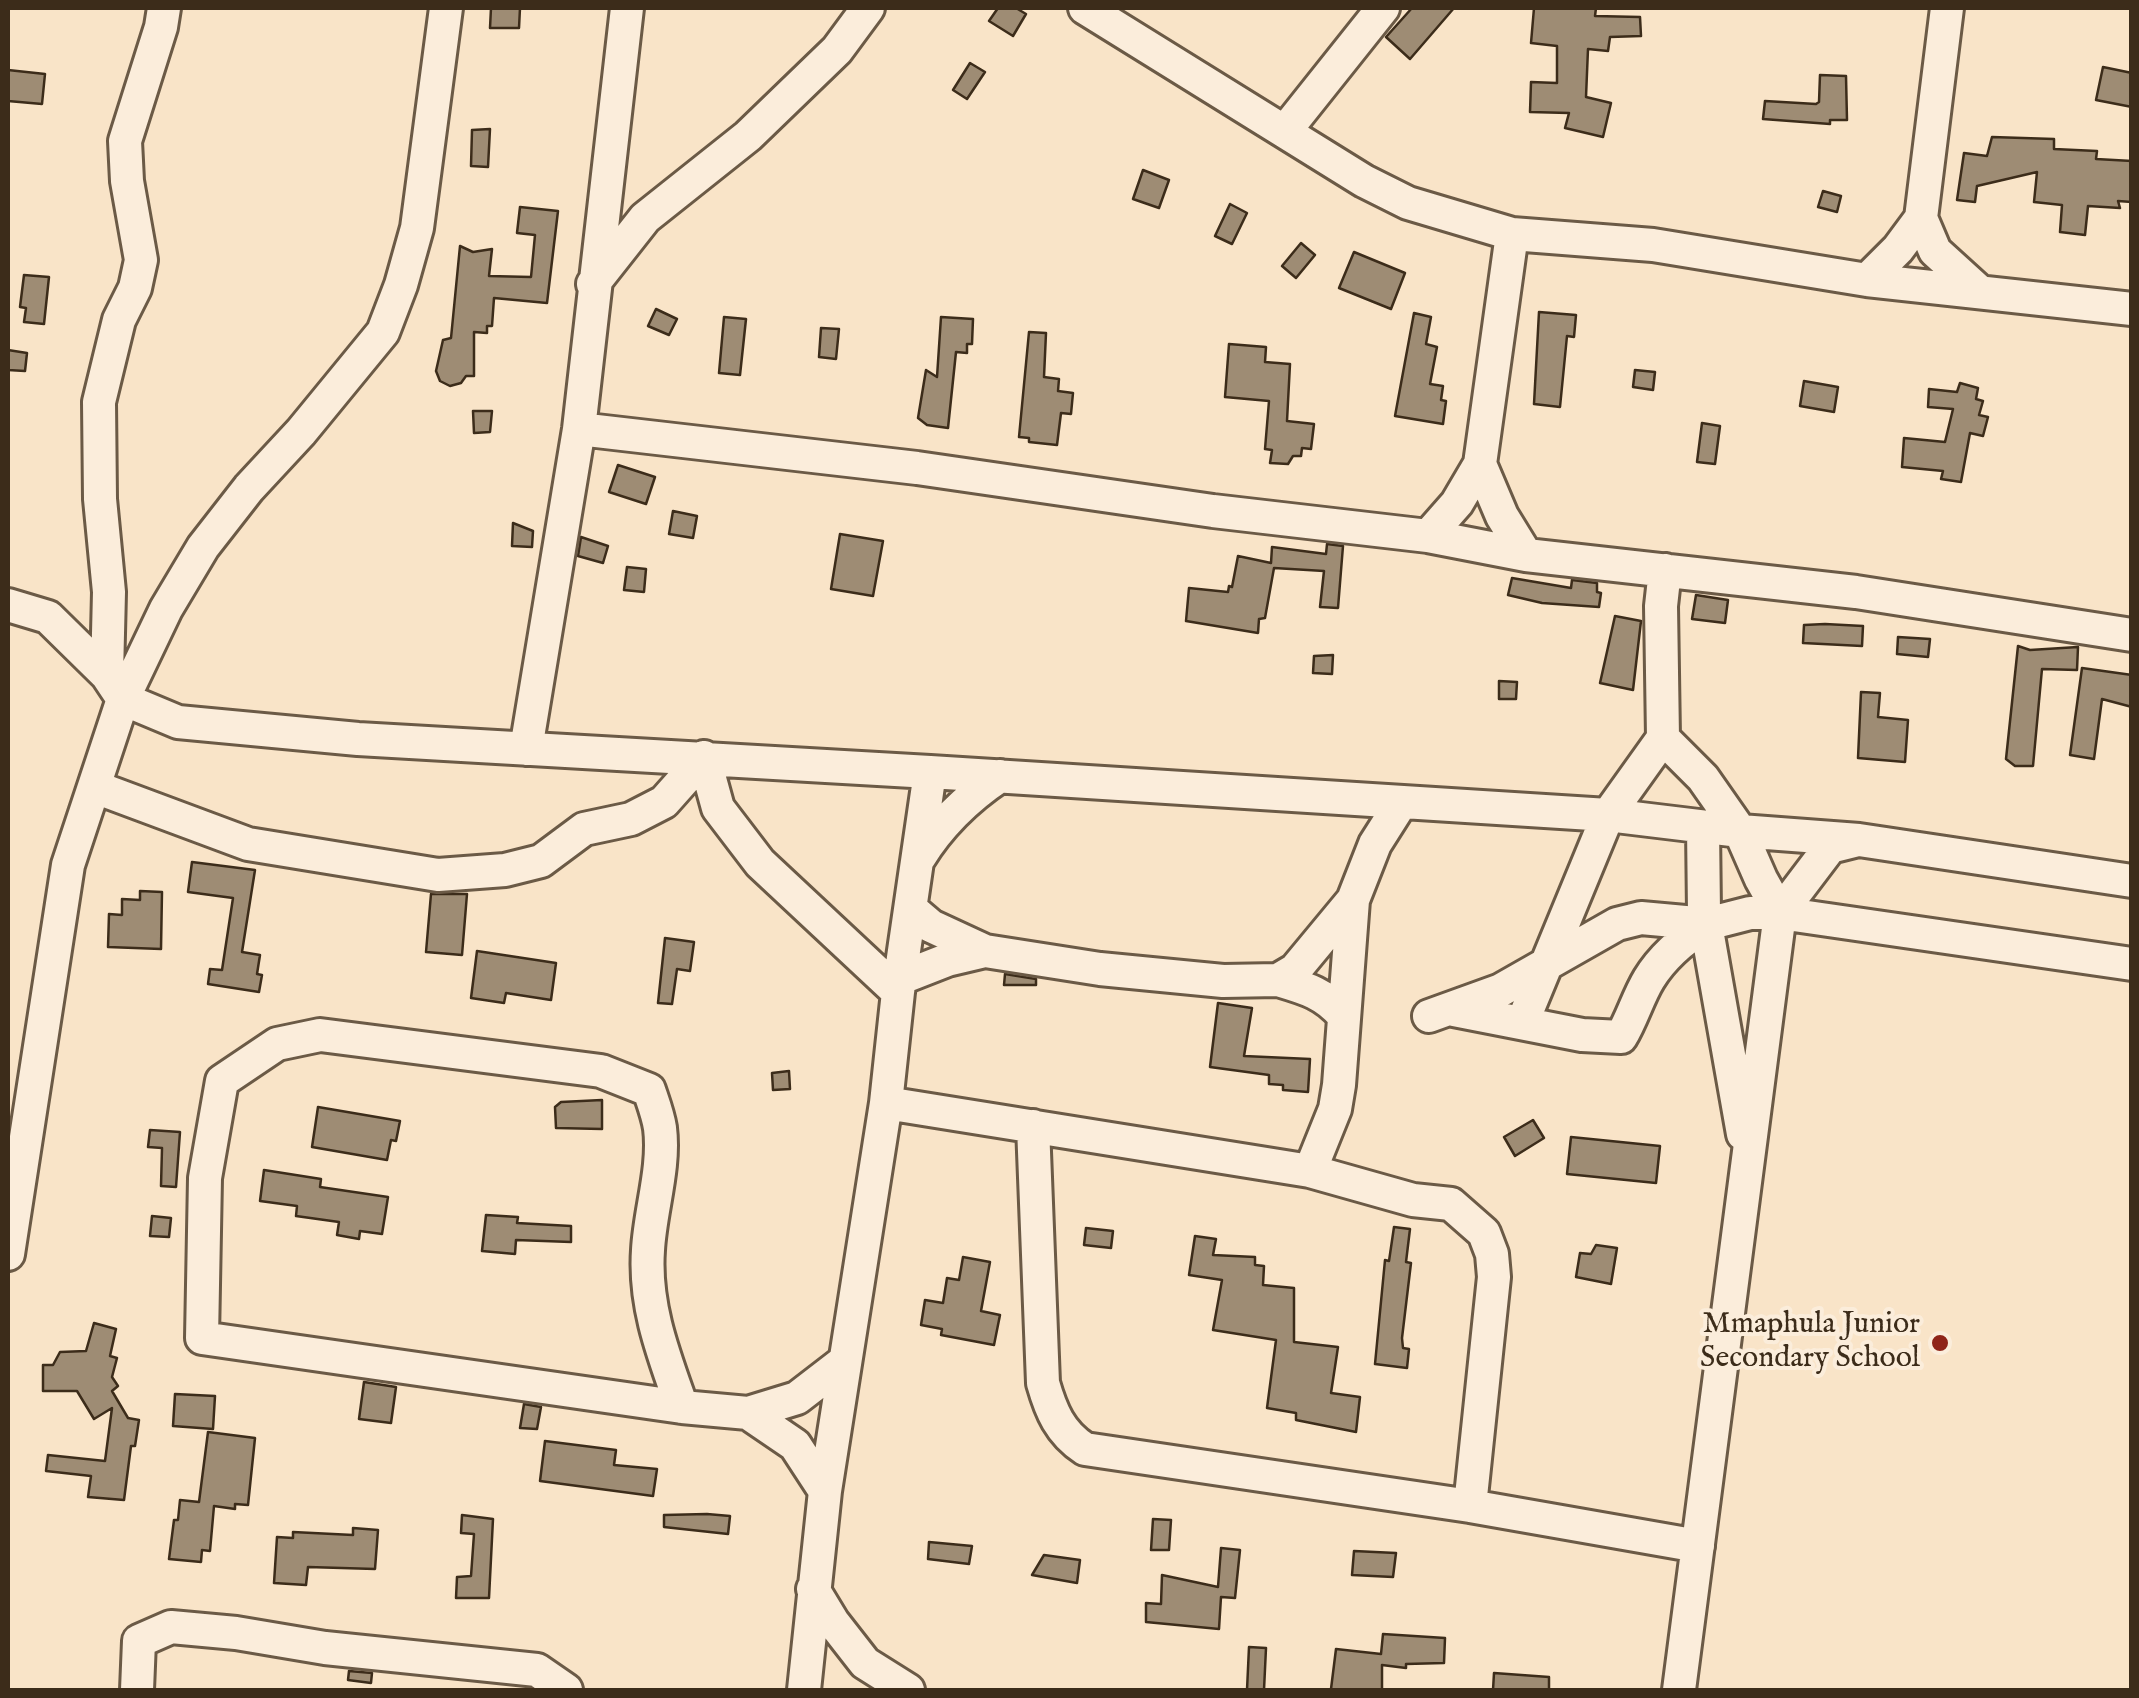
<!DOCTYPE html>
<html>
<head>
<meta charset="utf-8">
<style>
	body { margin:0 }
	#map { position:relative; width:2139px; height:1698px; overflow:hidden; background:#f9e4c8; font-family:"IM FELL English",serif }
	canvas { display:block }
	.frame { position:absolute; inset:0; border:10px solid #3c2c1a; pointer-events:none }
</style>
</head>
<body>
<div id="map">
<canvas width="2139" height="1698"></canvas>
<div class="frame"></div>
</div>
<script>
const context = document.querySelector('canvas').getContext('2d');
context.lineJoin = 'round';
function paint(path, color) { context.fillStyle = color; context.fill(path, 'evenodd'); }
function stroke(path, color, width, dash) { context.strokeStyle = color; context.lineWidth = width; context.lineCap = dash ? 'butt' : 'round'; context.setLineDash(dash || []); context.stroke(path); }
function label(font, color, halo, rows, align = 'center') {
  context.font = font + ' "IM FELL English",serif'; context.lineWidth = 8; context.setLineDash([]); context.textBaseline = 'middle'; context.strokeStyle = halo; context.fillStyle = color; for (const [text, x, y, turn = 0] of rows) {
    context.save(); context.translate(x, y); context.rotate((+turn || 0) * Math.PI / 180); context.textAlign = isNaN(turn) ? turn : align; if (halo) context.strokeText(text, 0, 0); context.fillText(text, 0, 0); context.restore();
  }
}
const building = new Path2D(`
	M491,8H520L519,28H490Z
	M998,8H1016L1026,14L1013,36L989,21Z
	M1412,8H1454L1410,59L1386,37Z
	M1534,8H1596L1595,16L1640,17L1641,36L1610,37L1608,51L1588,49L1586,97L1611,103L1603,137L1565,128L1569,113L1530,112L1531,82L1557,83V46L1531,43Z
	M970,63L985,72L967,99L953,90Z
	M2103,67L2132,73V107L2096,100Z
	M8,70L45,74L42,104L8,101Z
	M1820,75L1846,76L1847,120H1830V124L1763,119L1765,101L1816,104L1819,102Z
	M490,129L488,167L471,166L472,130Z
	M1992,137L2054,139V149L2097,151L2096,159L2132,161V202L2118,201L2120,208L2088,206L2085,235L2060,232L2062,205L2034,202L2037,172L1977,186L1975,202L1957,200L1964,153L1987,156Z
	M1143,170L1169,180L1159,208L1133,199Z
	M1823,191L1841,196L1837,212L1818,207Z
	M1230,204L1247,213L1232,244L1215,236Z
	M520,207L558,211L547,303L494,298L492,326H487V333L474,332V376H466L461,383L450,386L440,381L436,371L443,340L451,338L460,246L473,252L492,249L489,276L531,277L535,235L517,233Z
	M1301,243L1315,255L1296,278L1282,266Z
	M1354,252L1405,273L1391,309L1339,288Z
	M24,275L49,277L44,324L24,322L26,308L20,307Z
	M656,309L677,319L669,335L648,326Z
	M1539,312L1576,315L1574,337L1567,336L1560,407L1534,404Z
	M1414,313L1431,317L1426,344L1437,347L1430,384L1443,386L1441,400L1446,401L1443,424L1395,416Z
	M724,317L746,319L740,375L719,373Z
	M941,317L973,319L972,344H967V353L956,352L948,428L927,425L918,418L926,370L937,377Z
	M821,328L839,329L836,359L819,357Z
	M1029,332L1046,333L1044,377L1059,379L1058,391L1073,393L1071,414L1061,413L1057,445L1029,442V438L1019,437Z
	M1229,344L1266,347L1265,362L1290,364L1287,421L1314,424L1311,449L1302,448L1301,456H1293L1288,464L1270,463L1272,450L1265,449L1269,401L1225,397Z
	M8,350L27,353L25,371L8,370Z
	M1635,370L1655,372L1653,390L1633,387Z
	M1804,381L1838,387L1834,412L1800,406Z
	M1960,383L1978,388L1976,399L1983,401L1979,415L1988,417L1983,436L1970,433L1961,482L1941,479L1943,471L1902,467L1904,438L1945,442L1953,409L1928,407L1929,389L1957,392Z
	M473,411H492L490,432L474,433Z
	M1702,423L1720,426L1715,464L1697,462Z
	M618,465L655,477L646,504L609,492Z
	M673,511L697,516L693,538L669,534Z
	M513,523L533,531L532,547L512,546Z
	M840,534L883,541L873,596L831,589Z
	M581,537L608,546L603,563L578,556Z
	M1327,544L1343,546L1338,608L1320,607L1324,571L1274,568L1265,618L1259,619L1258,633L1186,621L1189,588L1228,592L1229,586L1232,587L1238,556L1271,563L1272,547L1326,554Z
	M627,567L646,569L644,592L624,590Z
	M1512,578L1571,588L1572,580L1597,583V592L1601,593L1599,607L1542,603L1508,595Z
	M1696,595L1728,600L1725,623L1692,619Z
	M1615,616L1641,621L1633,690L1600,683Z
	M1825,624L1863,626L1862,646L1803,643L1804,625Z
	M1898,637L1930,639L1928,657L1897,654Z
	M2018,646L2030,650L2078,647L2077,670L2042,669L2033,766H2015L2006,759Z
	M1333,655L1332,674L1313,673L1314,656Z
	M2082,668L2132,675V707L2102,699L2094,759L2070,755Z
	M1499,681L1517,682L1516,699H1499Z
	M1861,692L1880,693L1878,717L1908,720L1905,762L1858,758Z
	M192,862L255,870L242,952L260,955L257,974L262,975L259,992L208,984L210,969L222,970L233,898L188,892Z
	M140,891L162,892L161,949L108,947L109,914L122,915V899L140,900Z
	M431,894H467L462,955L426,952Z
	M665,938L694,942L690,971L677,969L672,1004L658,1003Z
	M477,951L556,963L551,1000L506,993L504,1003L471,998Z
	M1005,974L1036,979V985H1004Z
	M1218,1003L1252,1008L1244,1056L1310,1059L1308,1092L1283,1090V1085L1269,1084V1075L1210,1067Z
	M789,1071L790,1089L773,1090L772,1073Z
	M602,1100V1129L556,1128L555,1107L561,1102Z
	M318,1107L400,1121L396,1141L391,1140L387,1160L312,1147Z
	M1533,1120L1544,1138L1515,1156L1504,1137Z
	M150,1130L180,1132L176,1187L161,1186L162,1148L148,1147Z
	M1571,1137L1660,1146L1656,1183L1567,1174Z
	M264,1170L321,1179L320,1187L388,1197L382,1234L360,1231L359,1239L337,1235L339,1222L296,1216L297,1206L260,1201Z
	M486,1215L518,1217L517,1223L571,1226V1242L516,1240L515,1254L482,1251Z
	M152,1216L171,1218L169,1237L150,1236Z
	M1394,1227L1410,1229L1406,1262L1411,1263L1402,1338L1403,1348L1409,1349L1407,1368L1375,1364L1385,1260L1389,1261Z
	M1086,1228L1113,1231L1111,1248L1084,1245Z
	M1195,1236L1216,1239L1213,1255L1255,1257V1265L1264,1266L1263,1285L1294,1288V1342L1338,1347L1331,1393L1360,1397L1356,1432L1296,1420V1413L1267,1408L1276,1340L1213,1330L1222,1280L1189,1275Z
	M1596,1245L1617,1248L1611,1284L1576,1277L1580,1253L1591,1254Z
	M963,1257L990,1262L981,1311L1000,1315L994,1345L941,1335L942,1329L921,1325L925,1300L943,1303L947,1278L959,1280Z
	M94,1323L116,1329L110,1356L117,1358L112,1377L118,1386L112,1391L128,1418L139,1420L135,1446H131L124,1500L88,1497L91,1476L46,1471L48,1455L105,1461L112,1408L94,1419L77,1391H43V1365H53L60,1352L86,1351Z
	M364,1382L396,1387L391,1423L359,1419Z
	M175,1394L215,1396L213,1429L173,1426Z
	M524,1404L541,1407L537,1429L520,1428Z
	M208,1432L255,1438L248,1505L235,1504V1509L214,1506L210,1551L202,1550L201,1562L169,1559L174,1520H178L180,1500L199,1502Z
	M545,1441L616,1450L614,1465L657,1469L653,1496L540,1481Z
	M707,1514L730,1516L728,1534L664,1527V1515Z
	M462,1515L493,1519L489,1598H456L457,1577L471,1576L474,1534L461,1533Z
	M1153,1519L1171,1520L1169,1550H1151Z
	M353,1528L378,1530L375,1569L308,1567L306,1585L274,1583L277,1537L293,1538V1532L353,1535Z
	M929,1542L972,1546L969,1564L928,1559Z
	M1221,1548L1240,1550L1235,1598L1221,1597L1219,1629L1146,1622V1603L1161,1604L1162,1575L1218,1587Z
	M1354,1551L1396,1553L1393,1577L1352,1575Z
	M1044,1555L1080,1560L1077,1583L1032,1575Z
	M1383,1634L1445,1638L1444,1663L1406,1664V1668L1382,1665V1690L1331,1689L1336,1649L1381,1654Z
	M1249,1647L1266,1648L1264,1690H1247Z
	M349,1671L372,1673L371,1683L348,1680Z
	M1494,1673L1549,1677V1690H1493Z`);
paint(building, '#9e8c74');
stroke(building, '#3c2c1a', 2.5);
const minor = new Path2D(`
	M1085,8L1364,181L1408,203L1512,234L1653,245L1867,280L2132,309
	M1285,131L1383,8
	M1921,218L1935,251L1979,291
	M1867,280L1898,249L1921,218L1947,8
	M593,284L645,218L748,136L837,50L868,8
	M579,429L917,468L1213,511L1428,536L1526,555L1856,592L2132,635
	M1480,464L1502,516L1526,555
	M1428,536L1457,503L1480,464L1512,234
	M8,605L48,617L107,675L123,699L178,722L358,739L930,772
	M107,675L109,592L100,499L99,402L119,320L135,288L141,260L127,181L125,141L161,27L164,8
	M1663,738L1703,778L1740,831L1761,879L1780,913
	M526,749L579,429L627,8
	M704,757L718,808L760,863L898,992
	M95,787L248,844L438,875L505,870L541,861L584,829L631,819L664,802L704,757
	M1703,827L1704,913L1743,1134
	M919,858C940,824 967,798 1000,776
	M911,909L931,926L985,951
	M901,978L947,960L985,951L1100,969L1223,981L1278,980L1295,970L1353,900
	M1278,980C1305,988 1324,993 1343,1015
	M1454,1010L1582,1035L1621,1037C1632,1019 1638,997 1649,979C1663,956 1685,938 1707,924
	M1429,1016L1501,990L1617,924L1641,918L1707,924L1750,913H1780L2132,964
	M1523,1021L1608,815L1663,738L1661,606L1665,570
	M886,1103L1310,1171L1413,1200L1451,1204L1484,1233L1492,1254L1494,1277L1470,1506
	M1033,1126L1043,1383C1051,1411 1060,1433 1085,1449L1470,1506L1698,1546
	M1310,1171L1335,1109L1339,1085L1353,900L1375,844L1401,803
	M8,1254L68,865L123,699L166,609L203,547L249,488L301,432L383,332L401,285L417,228L446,8
	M682,1407C664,1356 644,1306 648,1250C650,1211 665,1168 660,1128C658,1115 653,1102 649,1090L601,1071L320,1035L277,1044L222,1081L205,1178L202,1338L682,1407L748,1413L797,1398L845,1361
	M748,1413L795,1445L825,1491
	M813,1589L833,1622L865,1663L908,1690
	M137,1690L139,1641L171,1627L236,1633L325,1648L537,1670L566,1690
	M804,1690L825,1491L886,1103L898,992L930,772L1608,815L1740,831L1859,840L2132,881
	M1679,1690L1780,913L1830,847L1858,840`);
stroke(minor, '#6b5a46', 38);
stroke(minor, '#fbeddb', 32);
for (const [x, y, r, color] of [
	[1940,1343,10,"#8f2418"]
]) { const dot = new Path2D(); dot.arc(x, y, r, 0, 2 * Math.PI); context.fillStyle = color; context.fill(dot); stroke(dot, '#fbeddb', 4); }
label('30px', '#3c2c1a', '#fbeddb', [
	["Mmaphula Junior",1920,1326],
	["Secondary School",1920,1360]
], 'right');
</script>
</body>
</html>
